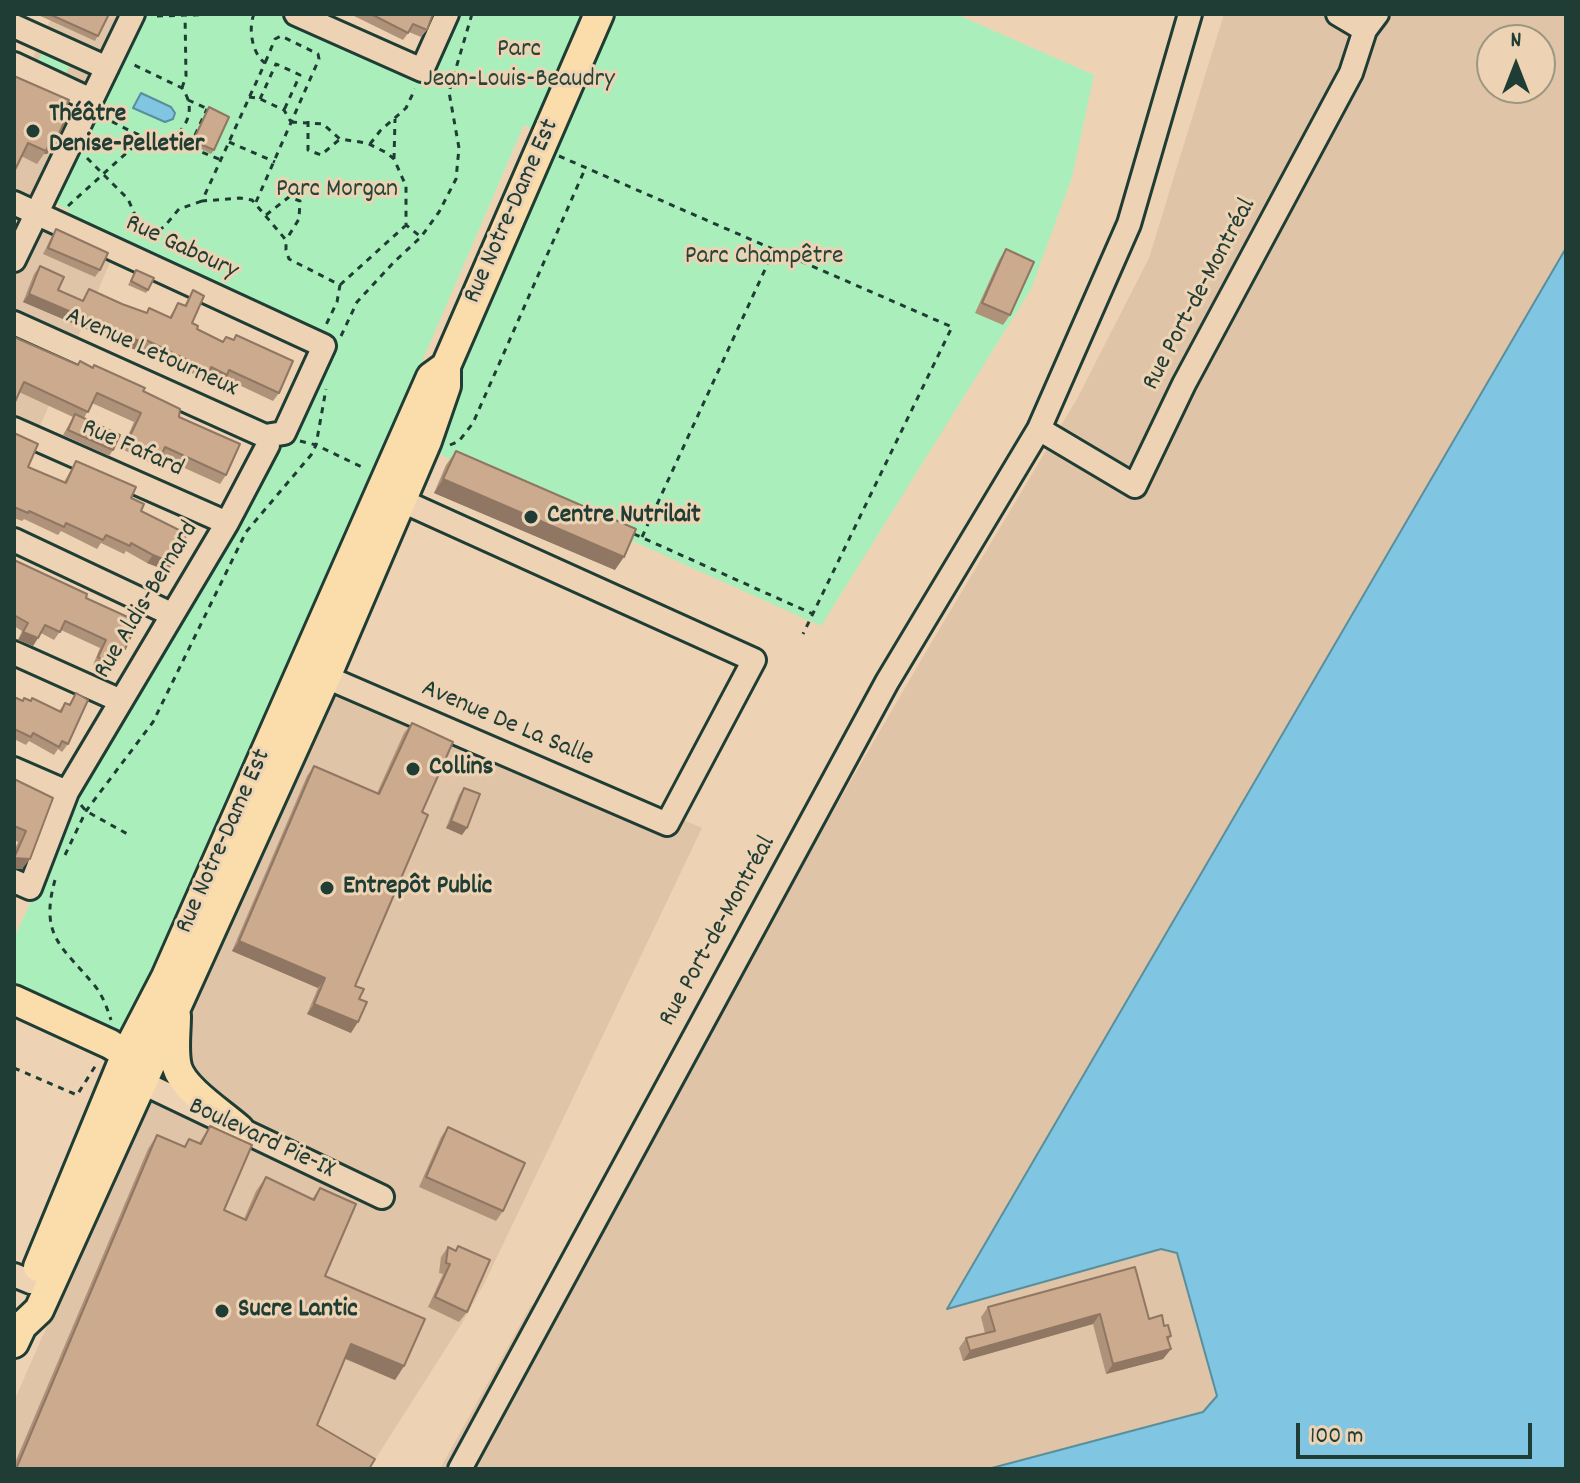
<!DOCTYPE html>
<html>
<head>
<meta charset="utf-8">
<style>
	body { margin:0 }
	#map { position:relative; width:1580px; height:1483px; overflow:hidden; background:#edd3b4; font-family:Dekko,sans-serif }
	canvas { display:block }
	.frame { position:absolute; inset:0; border:16px solid #1f3d34; pointer-events:none }
	.north { position:absolute; left:1476px; top:24px; width:80px; height:80px; box-sizing:border-box; background:#edd3b4; border:2px solid #9b9781; border-radius:50%; rotate:0deg; font-size:22px; font-weight:700; line-height:32px; text-align:center; color:#1f3d34 }
	.north::after { content:''; display:block; margin:auto; width:28px; height:36px; background:#1f3d34; clip-path:polygon(50% 0,100% 100%,50% 72%,0 100%) }
	.scale { position:absolute; left:1296px; top:1423px; width:236px; height:36px; box-sizing:border-box; border:4px solid #1f3d34; border-top:0; padding-left:10px; font-size:24px; line-height:28px; white-space:nowrap; color:#1f3d34; -webkit-text-stroke:6px #edd3b4; paint-order:stroke }
</style>
</head>
<body>
<div id="map">
<canvas width="1580" height="1483"></canvas>
<div class="frame"></div>
<div class="north">N</div>
<div class="scale">100 m</div>
</div>
<script>
const context = document.querySelector('canvas').getContext('2d');
context.lineJoin = 'round';
function paint(path, color) { context.fillStyle = color; context.fill(path, 'evenodd'); }
function stroke(path, color, width, dash) { context.strokeStyle = color; context.lineWidth = width; context.lineCap = dash ? 'butt' : 'round'; context.setLineDash(dash || []); context.stroke(path); }
function label(font, color, halo, rows, align = 'center') {
  context.font = font + ' Dekko,sans-serif'; context.lineWidth = 6; context.setLineDash([]); context.textBaseline = 'middle'; context.strokeStyle = halo; context.fillStyle = color; for (const [text, x, y, turn = 0] of rows) {
    context.save(); context.translate(x, y); context.rotate((+turn || 0) * Math.PI / 180); context.textAlign = isNaN(turn) ? turn : align; if (halo) context.strokeText(text, 0, 0); context.fillText(text, 0, 0); context.restore();
  }
}
paint(new Path2D(`
	M53,14H125L30,215L114,253L14,487V99Z
	M1224,14H1566V248L948,1307L1161,1249L1177,1253L1217,1395L1203,1412L988,1469H440L531,1305L557,1317L655,1107L693,1052L927,650L1078,397L1149,258ZM1492,40H1540V88H1492Z
	M336,669L702,828L485,1282L464,1320L369,1469H14V1401Z`), '#dfc4a7');
paint(new Path2D(`
	M146,14H278L421,77L442,14H599L547,135L524,125L281,688L132,1017L121,1029L111,1030L14,989V938L83,789L329,353L65,221L69,210L58,205V193Z
	M605,14H956L1094,75L1072,177L1031,289L821,626L415,443Z
	M44,49L71,62L65,76L37,63Z`), '#aaefbb');
const water = new Path2D(`
	M141,93L171,107L175,113L173,119L165,122L133,108Z
	M1566,248V1469H988L1203,1412L1217,1396L1177,1253L1161,1249L947,1309Z`);
paint(water, '#80c5e1');
stroke(water, '#598f9c', 2);
const minor = new Path2D(`
	M296,14L422,70L447,14
	M1338,14L1365,30
	M14,26L107,68
	M14,64L91,100
	M14,203L324,346L284,433L265,436
	M14,260L133,14
	M14,323L265,436
	M14,429L227,523
	M1039,429L1135,486L1184,384L1351,73L1365,30L1377,14
	M14,540L171,614
	M14,653L121,701
	M326,677L667,824L754,660L389,495
	M14,769L67,792
	M14,881L30,888L67,792L227,523L268,445L265,436
	M141,1082L382,1197
	M14,1275L31,1282
	M460,1469L887,682L1039,429L1129,224L1190,14`);
const major = new Path2D(`
	M14,1000L110,1044L126,1054L135,1071
	M176,1016C176,1032 173,1051 177,1067C183,1089 221,1113 239,1129
	M38,1267L126,1054L166,977L431,377L442,369
	M14,1343L22,1326L39,1310L326,677L427,441L446,386V366L599,14`);
stroke(minor, '#1f3d34', 28);
stroke(major, '#1f3d34', 34);
stroke(new Path2D(`
	M254,14C248,28 252,54 265,63L202,201L240,198L252,200L286,240V250L289,259L340,285L337,302L325,327
	M157,16L222,14
	M182,88L186,76L185,14
	M249,97L258,98L284,110L291,122
	M260,99L276,64L300,75L284,110
	M188,100L210,110
	M101,117C128,126 164,160 185,124C192,112 190,99 182,88L130,63
	M308,121V150L321,155L340,139
	M291,122L323,124L340,139L367,143L387,153L394,159L406,186V225L421,237
	M169,139L221,160
	M229,142L275,162
	M370,144L380,131L406,108L415,89
	M190,146L207,109
	M559,156L952,327L803,634
	M87,158L128,199L139,224L148,232H155L164,227L179,209L202,201
	M394,159L395,119
	M256,202L319,59L318,54L281,36L275,39L265,63
	M68,206L144,137
	M266,215L289,197L300,201L299,219L286,240
	M340,285L405,226
	M341,336L357,302L394,262L421,237L439,212L456,179L459,148L449,92L472,14
	M300,441L316,445L366,469
	M450,445L459,441L473,423L585,169
	M634,534L813,614
	M642,537L774,250
	M81,805L86,811L131,836
	M65,855L86,811L153,722L246,532L311,455L316,445L326,389
	M55,880C39,937 63,947 95,986C103,996 107,1008 111,1020
	M14,1068L77,1095L96,1065`), '#1f3d34', 3, [6, 6]);
stroke(minor, '#edd3b4', 22);
stroke(major, '#faddab', 28);
paint(new Path2D(`
	M36,14H109L95,41Z
	M350,14H433L427,30L421,37L409,32L403,40Z
	M14,76L64,113L55,142L47,154H44L37,164L21,156Z
	M209,107L214,150L211,154L191,144Z
	M56,229L100,270L95,277L43,254L52,236Z
	M1006,249L1010,315L1003,325L975,313L999,260Z
	M40,266L58,290L82,301L89,289L122,304L146,313L149,308L169,318L178,303L184,306L193,290L192,323L197,329L223,341L226,337L233,340L236,335L279,393L273,401L224,378L221,383L207,376L204,379L141,348L138,351L23,302L34,274Z
	M136,270L148,290L146,293L128,285Z
	M14,337L77,365L80,361L143,391L179,417L226,475L220,484L160,457L155,465L122,449L134,422L92,403L84,418L113,450L109,456L63,435L73,417L19,392Z
	M14,433L28,467L64,482L76,461L131,498L173,563L168,571L147,563L126,551L124,554L101,543L97,549L61,531L58,535L24,519L22,521L14,518Z
	M456,451L615,570L434,493L446,465Z
	M14,560L86,598L125,649L120,657L116,655L105,673L93,665L100,648L61,630L54,640L41,633L33,646L18,640L22,631L14,626Z
	M76,693L68,744L62,752L58,749L54,755L29,741L26,745L14,739V697L22,701H30L59,711L65,703L69,704Z
	M412,723L355,986L359,999L351,1033L307,1014L318,988L232,951L307,776L314,766L377,793L404,733Z
	M14,779L53,798L22,869H14V851L18,842L14,840Z
	M464,788L462,835L446,828L459,795Z
	M210,1126L224,1210L244,1219L256,1191L266,1177L312,1199L320,1188L325,1276L404,1366L395,1380L345,1359L317,1425L369,1469H14V1465L148,1149L157,1135L184,1146L189,1139L199,1143Z
	M448,1127L503,1211L496,1221L419,1187L441,1137Z
	M458,1246L467,1312L459,1322L428,1307L443,1274L439,1273L441,1257L448,1247L455,1250Z
	M1135,1267L1149,1319L1164,1326L1171,1336L1168,1341L1171,1349L1163,1359L1106,1374L1093,1324L963,1361L959,1348L966,1338L985,1333L981,1317L988,1307Z`), '#af927a');
paint(new Path2D(`
	M51,140L55,142L47,154H44Z
	M29,294L144,343L138,351L23,302Z
	M443,479L624,557L615,570L434,493Z
	M153,555L173,563L168,571L147,563Z
	M23,632L38,638L33,646L18,640Z
	M451,821L467,828L462,835L446,828Z
	M14,858L30,859L22,869H14Z
	M239,941L325,978L318,988L232,951Z
	M314,1004L358,1022L351,1033L307,1014Z
	M1100,1314L1093,1324L963,1361L970,1351Z
	M351,1344L404,1366L395,1380L342,1357Z
	M1171,1349L1163,1359L1106,1374L1113,1364Z`), '#8f7763');
const building = new Path2D(`
	M49,14H109L98,36Z
	M371,14H433L427,30L413,24L408,33Z
	M14,76L69,100L64,113L68,114L55,142L51,140L46,151L28,143L14,172Z
	M209,107L229,117L214,150L193,141Z
	M56,229L108,253L100,270L48,248Z
	M1006,249L1034,262L1010,315L982,303Z
	M40,266L64,277L58,290L83,301L89,289L122,304L147,313L149,308L171,318L178,303L186,306L193,290L204,296L192,323L198,326L197,329L223,342L226,337L234,340L236,335L293,361L279,393L229,370L227,375L211,367L210,371L146,340L144,343L29,294Z
	M136,270L154,278L148,290L131,281Z
	M14,337L78,365L80,361L93,368L94,365L145,388L143,391L180,409L179,417L240,444L226,475L165,447L161,456L128,440L141,413L97,393L88,412L24,382L14,404Z
	M75,414L120,435L113,450L68,430Z
	M14,433L38,444L28,467L66,483L76,461L136,487L131,498L144,504L141,511L187,534L173,563L153,555L131,543L130,546L106,535L103,540L66,523L64,527L29,511L28,513L14,507Z
	M456,451L636,529L624,557L443,479Z
	M14,560L87,594L86,598L132,619L131,622L136,625L125,649L120,646L111,665L98,657L106,640L65,621L60,632L45,625L38,638L23,632L28,623L14,615Z
	M76,693L88,700L68,744L62,741L59,747L33,733L31,737L14,729V697L23,701L24,698L31,701L32,698L61,712L65,703L70,705Z
	M412,723L453,742L422,812L428,815L355,986L364,989L359,999L367,1002L358,1022L314,1004L325,978L239,941L314,766L379,794Z
	M14,779L53,798L30,859L14,858L26,831L14,826Z
	M464,788L480,794L467,828L451,821Z
	M210,1126L252,1145L224,1210L246,1220L266,1177L314,1200L320,1188L356,1204L325,1276L425,1319L404,1366L351,1344L317,1425L375,1459L369,1469H16L157,1135L185,1147L189,1139L201,1144Z
	M448,1127L525,1163L503,1211L426,1177Z
	M458,1246L490,1260L467,1312L435,1297L450,1264L446,1263L448,1247L456,1251Z
	M1135,1267L1149,1319L1162,1315L1164,1326L1168,1325L1171,1336L1167,1337L1171,1349L1113,1364L1100,1314L970,1351L966,1338L995,1331L988,1307Z`);
paint(building, '#ccaa8e');
stroke(building, '#8f7763', 2);
for (const [x, y, r, color] of [
	[33,131,8,"#1f3d34"],
	[531,517,8,"#1f3d34"],
	[413,769,8,"#1f3d34"],
	[327,888,8,"#1f3d34"],
	[222,1311,8,"#1f3d34"]
]) { const dot = new Path2D(); dot.arc(x, y, r, 0, 2 * Math.PI); context.fillStyle = color; context.fill(dot); stroke(dot, '#edd3b4', 3); }
label('26px', '#26463b', '#edd3b4', [
	["Parc",519,51],
	["Jean-Louis-Beaudry",519,81],
	["Parc Morgan",337,191],
	["Parc Champêtre",764,258]
]);
label('bold 26px', '#1f3d34', '#edd3b4', [
	["Théâtre",49,116],
	["Denise-Pelletier",49,146],
	["Centre Nutrilait",547,517],
	["Collins",429,769],
	["Entrepôt Public",343,888],
	["Sucre Lantic",238,1311]
], 'left');
label('26px', '#1f3d34', '#edd3b4', [
	["Rue Notre-Dame Est",513,212,-66],
	["Rue Gaboury",181,249,25],
	["Rue Port-de-Montréal",1201,295,-62],
	["Avenue Letourneux",151,354,24],
	["Rue Fafard",132,450,24],
	["Rue Aldis-Bernard",148,601,-59],
	["Avenue De La Salle",507,725,23],
	["Rue Notre-Dame Est",225,842,-66],
	["Rue Port-de-Montréal",719,932,-61],
	["Boulevard Pie-IX",261,1140,25]
]);
</script>
</body>
</html>
